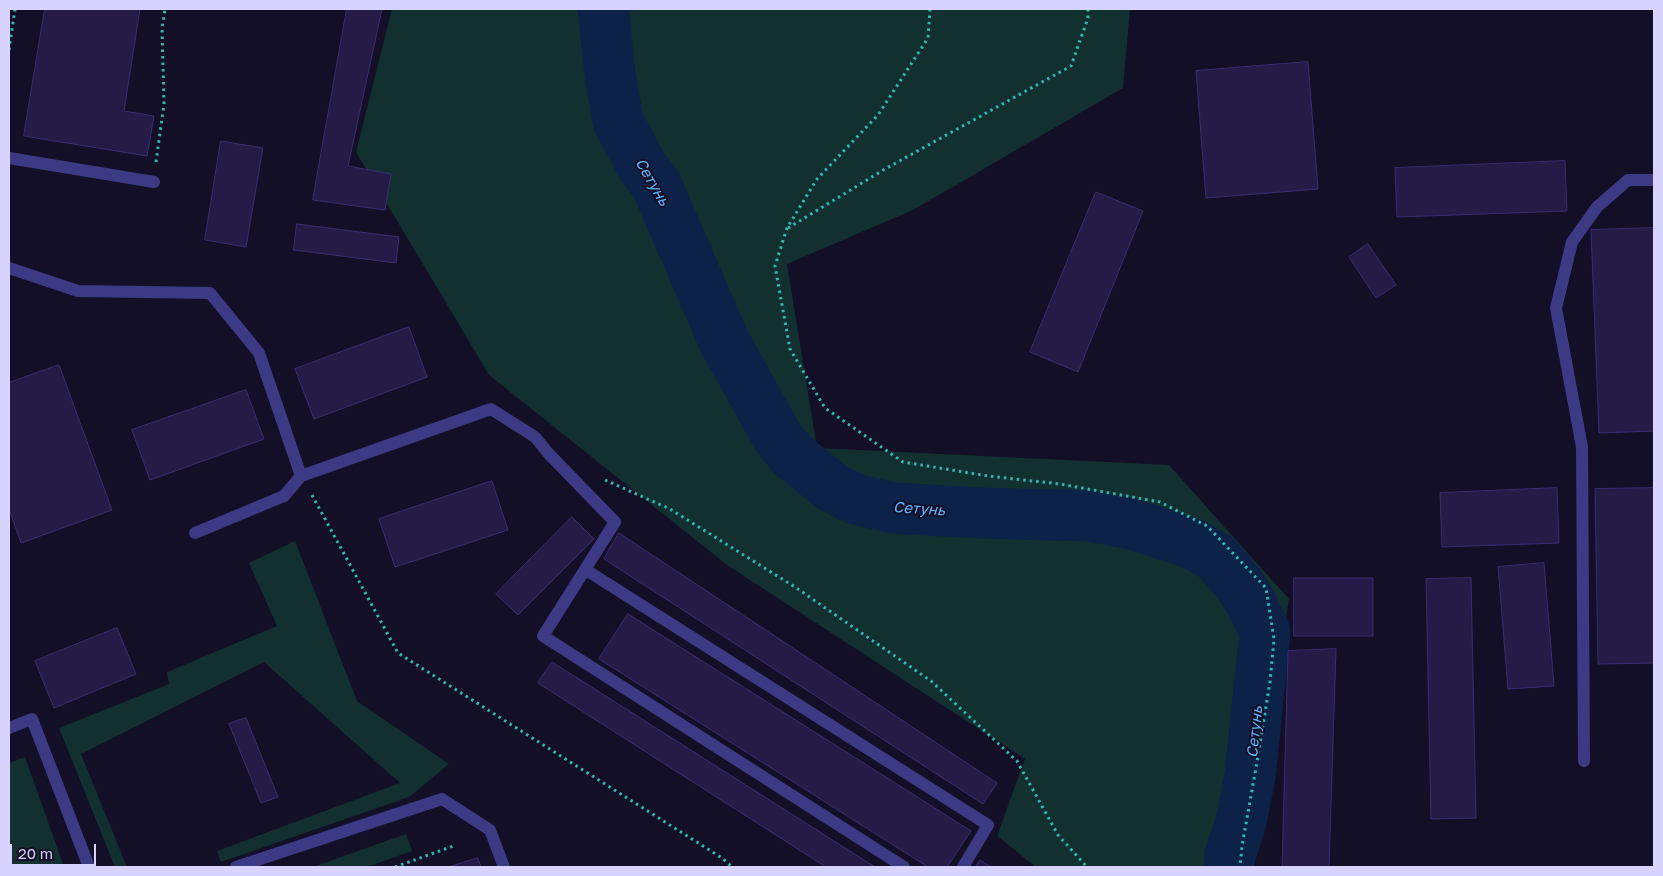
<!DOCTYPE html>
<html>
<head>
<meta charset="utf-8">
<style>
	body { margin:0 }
	#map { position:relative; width:1663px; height:876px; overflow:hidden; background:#130f26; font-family:"Golos Text",sans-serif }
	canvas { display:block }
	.frame { position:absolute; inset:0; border:10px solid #d9d4ff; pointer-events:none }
	.scale { position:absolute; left:10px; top:844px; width:86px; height:22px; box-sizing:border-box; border:2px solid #d9d4ff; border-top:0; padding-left:6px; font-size:15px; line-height:18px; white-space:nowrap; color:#d9d4ff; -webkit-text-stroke:4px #130f26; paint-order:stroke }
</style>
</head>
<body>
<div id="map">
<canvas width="1663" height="876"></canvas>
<div class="frame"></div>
<div class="scale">20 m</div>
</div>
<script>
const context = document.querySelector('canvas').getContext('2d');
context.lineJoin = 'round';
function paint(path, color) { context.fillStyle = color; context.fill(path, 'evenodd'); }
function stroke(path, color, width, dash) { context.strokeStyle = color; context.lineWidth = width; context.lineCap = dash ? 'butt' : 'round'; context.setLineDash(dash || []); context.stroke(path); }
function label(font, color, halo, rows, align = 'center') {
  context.font = font + ' "Golos Text",sans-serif'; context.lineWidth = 4; context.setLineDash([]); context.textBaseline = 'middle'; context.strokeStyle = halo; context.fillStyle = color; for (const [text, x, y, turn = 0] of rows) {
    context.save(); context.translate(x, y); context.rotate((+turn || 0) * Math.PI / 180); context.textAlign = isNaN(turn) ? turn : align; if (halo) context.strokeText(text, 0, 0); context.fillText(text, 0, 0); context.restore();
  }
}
paint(new Path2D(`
	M392,9H1130L1123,88L913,210L787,264L817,448L1169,465L1289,599L1246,867H1036L997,836L1025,759L727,565L489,375L356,152Z
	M295,541L357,701L449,764L409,797L221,862L217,851L400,783L264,662L81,754L127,867H115L59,728L169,684L167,672L277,626L249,563Z
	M25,757L64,867H9V763Z
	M406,834L412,851L367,867H313Z`), '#12302f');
stroke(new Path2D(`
	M603,9L610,74L618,121L642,166L656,184L724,341L777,436L791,454L833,488L855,499L893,508L979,513L1090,516L1131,524L1191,543L1216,557L1236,580L1250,601L1265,632L1250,776L1241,822L1230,855L1229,867`), '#0c2248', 51);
const building = new Path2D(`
	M45,9H140L124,111L154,116L147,156L24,136Z
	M347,9H382L348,166L391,174L385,210L313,200Z
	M1308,62L1318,189L1206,198L1196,71Z
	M221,141L263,148L246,247L205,240Z
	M1565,161L1567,211L1397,217L1395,168Z
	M1096,192L1143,211L1078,372L1030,352Z
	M297,224L399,237L396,263L294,250Z
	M1654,228V431L1599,433L1591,230Z
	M1368,244L1396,285L1376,298L1349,257Z
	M409,327L427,377L314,419L295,369Z
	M59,365L112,510L21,543L9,509V383Z
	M246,390L264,439L150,480L132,430Z
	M492,481L508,530L395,567L379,519Z
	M1557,488L1559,543L1442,547L1440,493Z
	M1654,488V663L1598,664L1595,489Z
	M572,517L594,539L518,615L496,594Z
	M619,533L997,783L983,804L604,559Z
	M1544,563L1554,686L1508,689L1498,567Z
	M1294,578H1373V636H1294Z
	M1471,578L1476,818L1431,819L1426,579Z
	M628,614L971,831L947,867H928L599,659Z
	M117,628L136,674L54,708L35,661Z
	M1336,649L1329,867H1282L1288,651Z
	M552,662L875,867H826L538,683Z
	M246,718L278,797L261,803L229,724Z
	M478,858L481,867H449Z
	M980,860L991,867H976Z`);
paint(building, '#241b47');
stroke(building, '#3b2d73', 1);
stroke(new Path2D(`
	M930,9L928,38L878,115L817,179L787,228L775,266L790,349L825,408L903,462L988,476L1060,484L1160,502L1207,526L1266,588L1274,639L1270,682L1256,768L1242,846L1240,867
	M9,50L15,9
	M156,162L164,104L162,28L165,9
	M788,228L885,169L1071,66L1088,18V9
	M605,480L670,509L795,587L931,681L1017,761L1058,835L1087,867
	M312,495L398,653L722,858L732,867
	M395,867L456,845`), '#2fb8b0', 3, [2.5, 4]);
stroke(new Path2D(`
	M9,158L154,182
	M9,268L78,291L210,293L259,353L301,476L491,409L535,437L549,454L615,522L543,636L904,867
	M195,533L284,496L301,476
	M586,570L988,825L963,867
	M9,728L32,719L89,867
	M1584,761L1582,447L1556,308L1572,242L1597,207L1628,180H1654
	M236,867L442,799L490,830L504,867`), '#3d3a85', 12);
label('italic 15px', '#62b6ff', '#130f26', [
	["Сетунь",652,182,60],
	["Сетунь",919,509,4],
	["Сетунь",1255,732,-84]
]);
</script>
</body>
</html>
